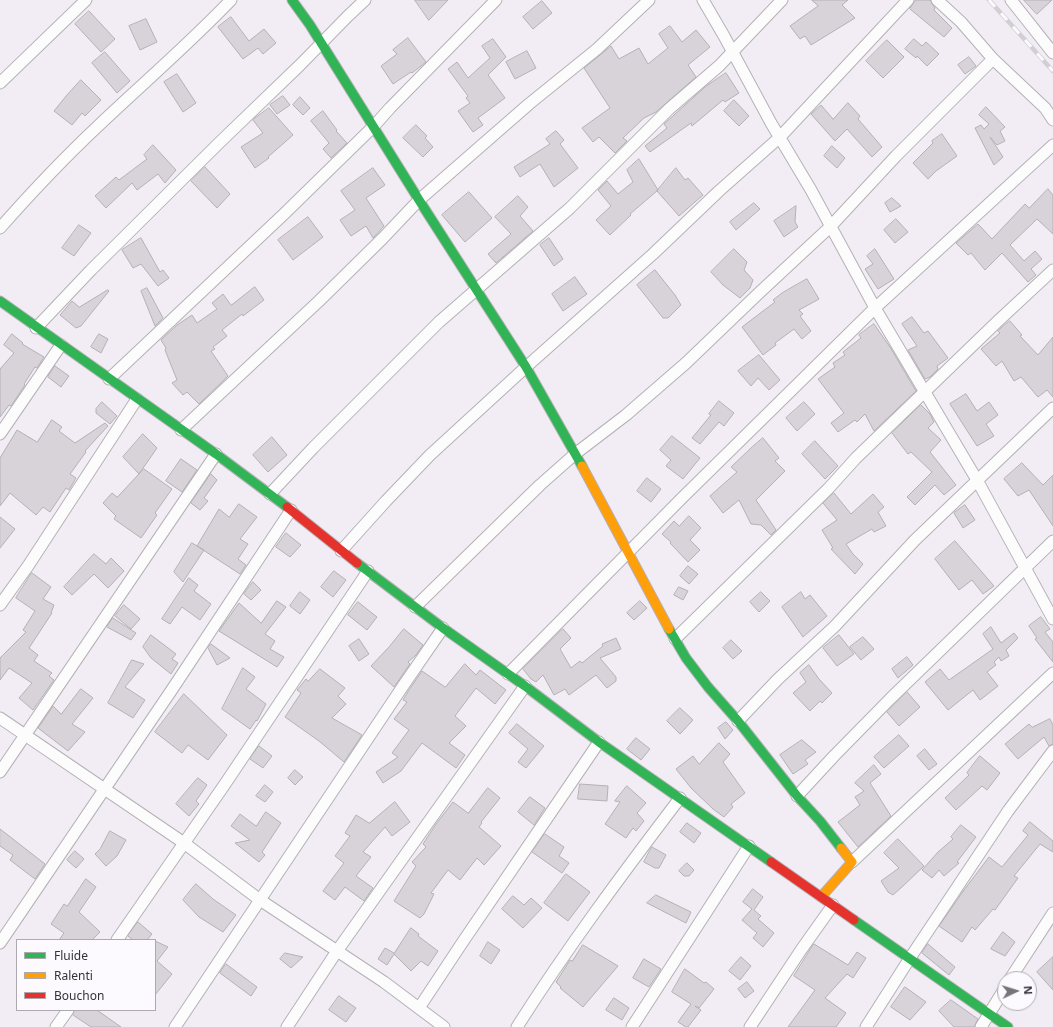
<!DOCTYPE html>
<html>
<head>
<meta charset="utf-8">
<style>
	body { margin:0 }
	#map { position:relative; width:1053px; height:1027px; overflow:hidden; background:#f2edf4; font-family:"Noto Sans",sans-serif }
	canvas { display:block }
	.legend { position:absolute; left:16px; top:939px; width:140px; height:72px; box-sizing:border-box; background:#fdfaff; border:1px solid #adaaaf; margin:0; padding:5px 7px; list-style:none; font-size:12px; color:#353136 }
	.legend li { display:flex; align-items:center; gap:8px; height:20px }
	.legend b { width:20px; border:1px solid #adaaaf }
	.north { position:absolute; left:997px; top:971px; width:40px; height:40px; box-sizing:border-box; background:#fdfaff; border:1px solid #adaaaf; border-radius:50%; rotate:86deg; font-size:11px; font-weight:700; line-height:16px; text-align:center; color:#353136 }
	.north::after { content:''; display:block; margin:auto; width:14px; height:18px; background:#777378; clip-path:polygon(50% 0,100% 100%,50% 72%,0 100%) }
</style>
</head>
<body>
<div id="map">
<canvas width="1053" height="1027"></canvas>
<ul class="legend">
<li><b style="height:5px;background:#30b455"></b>Fluide</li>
<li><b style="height:5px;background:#ff9f0a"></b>Ralenti</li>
<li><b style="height:5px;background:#e5322d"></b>Bouchon</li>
</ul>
<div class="north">N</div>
</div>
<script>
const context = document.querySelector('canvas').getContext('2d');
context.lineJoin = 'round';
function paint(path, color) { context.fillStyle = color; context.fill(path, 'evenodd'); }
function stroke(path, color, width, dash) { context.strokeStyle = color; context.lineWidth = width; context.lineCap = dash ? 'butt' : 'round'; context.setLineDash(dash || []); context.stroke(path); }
const building = new Path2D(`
	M415,0H448L429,20Z
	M812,0H848L842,5L855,18L811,45L805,36L800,39L790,26L818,6Z
	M916,0H930L935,8L934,10L952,28L944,37L910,9Z
	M1024,0H1052L1037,14Z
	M542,1L552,13L533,29L523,17Z
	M89,11L115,39L101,52L75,24Z
	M231,17L249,41L264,29L276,43L263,54L258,48L243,59L218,27Z
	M146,19L157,42L140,50L129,26Z
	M670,26L682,42L696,30L710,47L688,65L696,77L656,112L644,118L623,138L627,141L615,153L599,137L593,142L582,128L610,108L584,68L611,46L619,59L639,48L648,64L668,48L659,34Z
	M408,38L426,62L412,73L411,72L393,84L381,66L397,54L393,50Z
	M493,39L506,57L488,75L505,98L478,118L483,125L473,132L458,111L470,103L466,98L468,96L448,69L457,62L468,78L490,58L482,46Z
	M914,39L922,46L926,42L939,54L927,66L917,56L916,58L905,49Z
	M887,40L904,57L883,78L866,61Z
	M527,51L536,68L515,79L506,62Z
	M105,52L130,81L117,93L92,63Z
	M969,57L976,66L965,74L958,65Z
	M726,73L739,93L725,102L723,100L692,126L691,123L650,152L645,146L667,128L664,124L705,87Z
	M177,74L196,103L183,112L164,82Z
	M81,80L101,100L85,116L82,113L72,125L54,111L67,95Z
	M283,96L290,105L277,114L270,105Z
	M300,97L310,108L303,115L293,105Z
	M734,100L749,116L739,126L724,111Z
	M848,103L860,116L858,119L882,147L872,157L847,129L835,141L811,114L821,105L833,119Z
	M986,107L1005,127L1000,131L1005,141L997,145L990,137L1003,157L994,165L975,128L981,125L984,129L989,124L979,115Z
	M269,108L293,135L268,157L269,158L255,168L241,147L263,133L253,120Z
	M323,111L337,130L336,131L347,143L331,158L323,149L329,143L311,121Z
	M416,125L427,136L425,138L433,147L423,157L403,138Z
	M556,131L564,140L560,144L578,168L554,187L540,164L520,177L514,167L550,144L546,139Z
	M942,134L957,156L936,171L928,179L913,163L933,143L932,141Z
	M153,145L176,170L165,183L158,174L137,190L132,183L106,208L95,196L116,177L119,180L147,159L144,155Z
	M832,146L845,158L837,168L824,156Z
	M639,159L658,190L630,214L631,215L610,235L596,220L611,206L598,190L607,181L618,194L633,182L627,170Z
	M205,167L230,194L217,208L191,181Z
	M373,168L385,185L366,198L384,226L373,238L366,226L351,236L340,220L355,210L341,191Z
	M676,168L685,180L688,178L703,195L679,216L657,191Z
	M1048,189L1053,195V234L1037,219L1010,245L1024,261L1035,251L1042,259L1031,269L1036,275L1028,282L1002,253L985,270L971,253L968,255L956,243L978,224L992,239L1025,204L1029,208Z
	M469,192L492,218L465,242L442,215Z
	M518,196L528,207L520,216L533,231L496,263L488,254L511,234L495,217Z
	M892,198L901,206L890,212L885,203Z
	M754,203L760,209L736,230L730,222Z
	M796,206L795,222L798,227L784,237L774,221Z
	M308,217L323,237L293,260L278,240Z
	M896,219L908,232L895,243L884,230Z
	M79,225L91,233L74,256L62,248Z
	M141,238L160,272L163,270L169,278L158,286L141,264L133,268L122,250Z
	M549,238L563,259L554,266L540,245Z
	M734,249L747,262L744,270L753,280L750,288L740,298L723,285L711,272Z
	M875,249L894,279L878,289L865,269L873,264L867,256Z
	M655,270L675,295L681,305L668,318H663L637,285Z
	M575,277L587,294L563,311L552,294Z
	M807,279L819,299L799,310L803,314L800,316L811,331L802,339L794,329L775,343L776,345L763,355L742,327L775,302L773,300L782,293Z
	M255,287L264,300L243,316L242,314L222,330L227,336L213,347L215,349L211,351L228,376L199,404L187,392L183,395L172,383L177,380L165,350L166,348L161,340L177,325L192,315L197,323L217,309L212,303L223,294L231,305Z
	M147,288L163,318L155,326L141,291Z
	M108,290L109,291L81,326L76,328L60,315L72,301L79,307Z
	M912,317L924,333L928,331L948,358L937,366L938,369L930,377L925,379L908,350L917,346L902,324Z
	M1010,321L1022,335L1020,336L1038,355L1053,337V397L1047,390L1038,397L1021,377L1014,381L1002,361L996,366L981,349L1000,333L998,331Z
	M874,324L890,347L916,391L874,431L865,414L857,422L855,420L838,432L831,423L844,413L818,379L835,367L833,363L845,355L843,352L861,338L859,335Z
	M12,334L23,343L22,344L44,357L37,368L35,367L24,384L25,385L11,406L9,405L0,417V369L14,353L4,345Z
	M99,334L108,339L101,353L91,347Z
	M759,355L780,380L769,390L758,378L751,386L738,371Z
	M55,366L69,376L61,387L48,377Z
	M966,394L977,411L989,402L998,415L986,424L994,436L977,446L950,404Z
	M719,401L734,413L724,426L719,422L700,444L692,438L711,415L709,414Z
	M102,402L117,416L110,424L96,413V409Z
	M804,402L815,414L797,431L786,418Z
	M921,405L930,414L934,422L928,428L941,440L930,452L956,485L944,495L935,485L915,505L907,497L932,472L911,452L908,454L892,433Z
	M52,420L62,427L59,431L75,443L105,423L108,426L85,451L86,452L70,474L76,478L69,490L66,488L50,512L43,507L36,515L10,493L0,506V458L17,430L37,442Z
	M143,434L157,448L139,474L123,457Z
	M672,436L700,458L683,479L666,466L671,460L660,450Z
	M272,437L287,455L268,472L253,455Z
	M763,438L779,458L775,461L785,471L756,500L776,530L771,535L761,525L751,524L739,500L723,513L710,496L737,472L731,467L752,447Z
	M815,441L838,466L825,479L802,454Z
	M181,459L197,470L182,492L166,481Z
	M1022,463L1043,485L1053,475V526L1029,490L1018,496L1004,479Z
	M144,469L172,489L155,513L157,515L141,538L114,519L116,516L103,503L112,493L117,497Z
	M211,474L217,480L204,498L208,501L200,510L191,503Z
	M647,478L661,489L651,502L637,491Z
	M834,493L851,514L873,494L884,507L878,512L886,526L874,532L872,529L846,544L853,554L863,564L855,574L831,549L833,548L822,530L837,520L823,503Z
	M239,504L257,517L240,539L248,544L238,559L246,565L240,574L197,546L219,509L229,517Z
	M965,505L975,520L963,528L954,513Z
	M689,516L701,528L690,540L700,550L688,562L670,543L671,542L662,534L674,521L679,526Z
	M0,517L15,529L0,548Z
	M286,533L301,545L290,557L276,547Z
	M955,541L994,586L983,594L972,580L959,590L935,559Z
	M192,543L204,550L183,582L174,572Z
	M94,554L106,564L111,558L124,571L108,588L94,574L72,595L64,587Z
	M688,566L698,574L689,584L680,576Z
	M334,571L346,580L333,597L321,587Z
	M32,573L51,587L43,599L54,605L51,613H52L29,648L38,655L34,661L52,673L49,676L54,680L33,710L19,698L32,683L9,668L0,680V658L26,632L23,630L35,611L16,598Z
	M189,578L198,585L194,591L211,604L200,620L182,607L170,624L162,619Z
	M253,582L261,590L251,600L244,594Z
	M679,587L688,591L683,600L674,595Z
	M300,592L310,600L300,614L290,606Z
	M761,592L770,601L759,612L750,602Z
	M801,592L805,599L810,595L827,616L803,637L782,607Z
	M277,601L286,607L265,634L275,641L270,649L284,657L277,667L219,631L239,603L261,623Z
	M640,601L647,608L634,620L627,613Z
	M358,602L377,617L367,630L348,615Z
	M124,605L140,619L131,629L115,616Z
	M1041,617L1050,629L1045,632L1053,642V662L1035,639L1037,638L1029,626Z
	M113,618L136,633L131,640L107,627Z
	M991,627L1001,643L1014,633L1018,638L1006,650L1009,656L1001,661L999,657L994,662L996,665L987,672L998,686L980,700L973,690L948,710L925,682L940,669L949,680L993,649L983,634Z
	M404,629L423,645L416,655L408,662L410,664L394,687L371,666L389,647Z
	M563,629L571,638L560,649L571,668L580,661L582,663L603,646L602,644L616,638L621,649L600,658L616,677V681L607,688L596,675L569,695L565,689L554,695L543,675L536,682L531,679L523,669Z
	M151,635L176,654L172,659L178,663L171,674L151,658L143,647Z
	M839,635L854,654L837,666L823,648Z
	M863,637L874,649L861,660L850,647Z
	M359,639L369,654L359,661L349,646Z
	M731,640L742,651L733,659L723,648Z
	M211,644L230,658L217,665L208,648Z
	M907,657L913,665L898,678L892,669Z
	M132,660L144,664L125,687L145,700L133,718L108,703Z
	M465,664L476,675L480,670L506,690L495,704L476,688L455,716L466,726L449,743L465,755L456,768L422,743L401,771L383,783L376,772L398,757L392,753L409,730L394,719L407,702L403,700L409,690L422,671L445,687Z
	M809,665L819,679L832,693L822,703L820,701L810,711L793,693L806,682L800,673Z
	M243,668L255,677L246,689L266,704L257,721L256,720L250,729L222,709Z
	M320,669L345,688L338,696L346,704L332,718L362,735L344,762L319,741L285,717L301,693L297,690L306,679L308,681Z
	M81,689L93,698L72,724L85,732L68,751L38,728L53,706L61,714Z
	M907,692L920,707L899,726L887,712Z
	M184,694L227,735L208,760L188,745L182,753L155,732Z
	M680,708L693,720L680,734L667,721Z
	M1050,719L1053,725V744L1049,746L1044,737L1018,759L1005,744L1029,724L1032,727Z
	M726,722L733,730L725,739L718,728Z
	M517,724L544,746L526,768L518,762L528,749L509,733Z
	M899,735L909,746L884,768L874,757Z
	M636,738L650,749L641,760L627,749Z
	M802,740L816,752L805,760L808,764L793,774L780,755Z
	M719,743L730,754L723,762L745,793L731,804L733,807L724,817L713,809L691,788L676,769L693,756L699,764Z
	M259,746L272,756L263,768L250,759Z
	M925,749L937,764L929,770L917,756Z
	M980,756L1000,773L987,790L982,786L956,810L945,798L969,775L967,773Z
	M874,765L881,774L870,783L891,816L858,847L838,822L860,805L855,797L864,791L855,783Z
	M295,770L303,777L295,785L288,778Z
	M198,778L207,785L196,801L199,804L189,816L176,804Z
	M580,784L608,786L607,801L578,799Z
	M265,785L273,792L265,802L256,796Z
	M627,786L646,803L637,813L644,821L636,831L633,828L626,838L605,824L620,802L615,801Z
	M488,788L500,798L481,822L482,823L479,827L501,846L484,865L477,858L460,880L448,870L431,893L434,894L424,914L420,918L394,901L416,866L412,862L426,847L423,844L436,824L453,802L468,813Z
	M530,797L545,808L534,825L518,812Z
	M395,802L410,822L392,836L385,827L363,852L371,857L356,876L373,888L364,901L345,887L335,900L323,891L344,863L335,856L350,836L345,833L356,815L369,823Z
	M266,812L281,823L262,852L265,855L259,862L235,843L250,840L231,826L240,814L256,826Z
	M1030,822L1053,841V852L1040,844L1014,876L1018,878L995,910L993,909L975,930L972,927L962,942L939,926L964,890L989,857L1002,867L1028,835L1023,831Z
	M687,823L701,833L694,843L680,832Z
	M961,825L976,837L957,862L959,863L944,876L939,870L932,878L922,870L938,852L953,839L951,837Z
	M0,829L45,864L35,879L10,860L13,855L0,846Z
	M110,831L126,840L117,856L106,866L95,854L100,849Z
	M545,834L564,847L559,856L569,863L562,873L532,852Z
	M898,839L924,866L902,887L893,895L888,892L881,881L899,868L884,853Z
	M652,847L666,855L659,868H655L644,862Z
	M75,851L84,859L76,868L67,860Z
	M687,863L694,870L689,876H684L679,871Z
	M566,874L590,892L568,921L544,903Z
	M86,879L96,887L79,912L100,932L92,940H59L64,933L51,924L64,904L67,906Z
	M196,884L213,899L236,915L223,932L199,917L183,900Z
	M753,889L763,897L754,910L761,916L758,919L774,933L763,947L753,938L757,933L742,920L752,909L743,902Z
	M656,895L691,912L686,923L647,903Z
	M513,896L524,905L531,898L542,908L523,928L502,909Z
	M138,922L152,934L147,940H133L128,936Z
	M411,928L419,934L418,936L438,951L428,966L421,961L411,971L394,954L387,965L378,959L385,948L394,953Z
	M1003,932L1015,942L1005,956L991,949Z
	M155,941L168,947L157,961L172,974L155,995Z
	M488,942L500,950L491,964L480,956Z
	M814,944L848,965L857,952L866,958L853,978L847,974L825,998L846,1013L836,1027H788L815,990L794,976Z
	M928,944L955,967L949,975L922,953Z
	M583,945L618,966L583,1007L560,988L561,987L556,982L570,960L572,961Z
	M285,953L303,957L291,968L280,959Z
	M741,957L751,966L740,980L729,971Z
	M1053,957V990L1037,972Z
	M644,959L661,969L649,987L633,978Z
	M226,964L257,987L251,996L220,973Z
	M685,969L704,983L706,982L714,989L699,1008L695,1006L701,1010L688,1027H686L678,1022L691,1004L672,992Z
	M747,982L754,991L745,998L738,989Z
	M905,987L926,1002L910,1020L891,1007Z
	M339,996L356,1008L346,1022L329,1010Z
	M614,998L629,1008L622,1020L606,1010Z
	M951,1000L978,1019L974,1027H954L939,1011Z
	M75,1010H97L121,1027H91L73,1015Z`);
paint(building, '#d7d3d8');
stroke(building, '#b4b0b5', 1);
const street = new Path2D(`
	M703,0L724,36L771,123L811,190L875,308L977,480L1053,619
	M937,0L961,22L993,59L1045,108L1053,120
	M1011,0L1053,53
	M0,83L86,0
	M0,228C31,193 63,159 97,127C141,85 188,45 231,0
	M36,328L91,270L219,143L300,65L348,16L365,0
	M109,379L284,214L374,126L390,108L496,0
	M181,430L319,301L383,238L419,200L529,104L597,49L649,0
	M0,434L61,345
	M270,494L313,448L439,322L570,208L669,109L719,66L782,0
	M341,551L386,501L430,455L526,367L653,254L719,191L780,137L908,0
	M0,605L28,566L137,399
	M415,607L540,485L575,454L626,415L686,363L760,292L830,227L896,156L993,59
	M675,639L828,489L856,458L998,321L1053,270
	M508,674L682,498L875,308L1053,145
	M0,718L184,843L260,900L384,982L444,1027
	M738,721L778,679L835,626L915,540L1053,408
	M0,772L216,454
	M797,796L834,756L890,699L1053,541
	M852,862L1053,673
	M117,940L225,784L368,571
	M0,943L171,691L291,510
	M1010,979L1053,913
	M419,1008L462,943L599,742
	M56,1027L68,1010
	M175,1027L403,686L443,628
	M287,1027L337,951L525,686
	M517,1027C567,948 623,873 680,798
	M632,1027L749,846
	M750,1027L801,950L833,905
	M866,1027L910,958L1008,811L1053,751
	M981,1027L1005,988`);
const fast = new Path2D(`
	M292,0L310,25L419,200L526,367L582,466
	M0,301L216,454L287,507
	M357,563L443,628L525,686L599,742L771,862
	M669,629L686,658L708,687L738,721L797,796L820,821L841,848
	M854,920L1008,1027`);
const slow = new Path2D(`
	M582,466L669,629
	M821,897L852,862L841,848`);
const jam = new Path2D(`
	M287,507L357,563
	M771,862L854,920`);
stroke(street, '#b4b1b6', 13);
stroke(fast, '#b4b1b6', 11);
stroke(slow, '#b4b1b6', 11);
stroke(jam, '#b4b1b6', 11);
stroke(street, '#fdfcfd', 11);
stroke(fast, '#30b455', 9);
stroke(slow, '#ff9f0a', 9);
stroke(jam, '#e5322d', 9);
const rail = new Path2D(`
	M989,0L1053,71`);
stroke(rail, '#d1cfd2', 4.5);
stroke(rail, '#fdfaff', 3, [9]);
</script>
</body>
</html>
